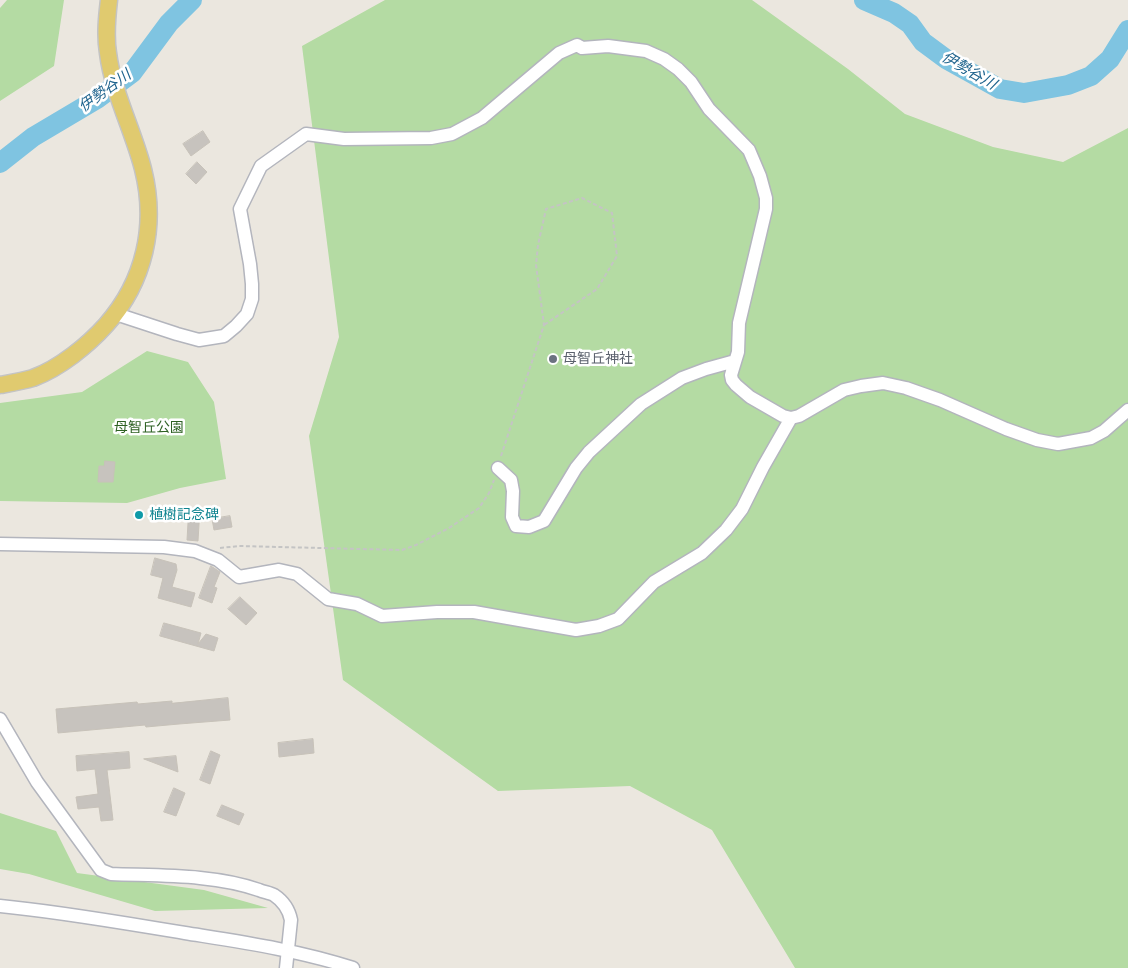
<!DOCTYPE html>
<html>
<head>
<meta charset="utf-8">
<style>
	body { margin:0 }
	canvas { display:block; background:#ebe7df }
</style>
</head>
<body>
<canvas width="1128" height="968"></canvas>
<script>
const context = document.querySelector('canvas').getContext('2d');
context.lineJoin = 'round';
function paint(path, color) { context.fillStyle = color; context.fill(path, 'evenodd'); }
function stroke(path, color, width, dash) { context.strokeStyle = color; context.lineWidth = width; context.lineCap = dash ? 'butt' : 'round'; context.setLineDash(dash || []); context.stroke(path); }
function label(font, color, halo, rows, align = 'center') {
  context.font = font + ' Figtree,"Noto Sans JP",sans-serif'; context.lineWidth = 5; context.setLineDash([]); context.textBaseline = 'middle'; context.strokeStyle = halo; context.fillStyle = color; for (const [text, x, y, turn = 0] of rows) {
    context.save(); context.translate(x, y); context.rotate((+turn || 0) * Math.PI / 180); context.textAlign = isNaN(turn) ? turn : align; if (halo) context.strokeText(text, 0, 0); context.fillText(text, 0, 0); context.restore();
  }
}
paint(new Path2D(`
	M7,0H64L54,66L0,101V8Z
	M385,0H752L848,69L905,114L993,147L1063,162L1128,128V968H795L712,830L630,786L498,791L343,680L309,436L339,337L302,46Z
	M147,351L188,362L214,402L226,479L180,488L127,503L0,501V403L82,392Z
	M0,813L56,831L77,873L204,890L268,908L155,911L29,874L0,869Z`), '#b4dba3');
stroke(new Path2D(`
	M864,0L894,13L910,24L923,42L946,59L1000,89L1024,93L1068,85L1091,76L1110,59L1128,30
	M0,163L33,137L97,99L132,73L169,23L192,0`), '#7fc4e1', 20);
const building = new Path2D(`
	M203,131L210,142L191,156L183,144Z
	M197,162L207,172L196,184L186,174Z
	M105,461L115,462L113,482H98L99,466H104Z
	M200,508L198,541L187,540L188,523L185,511Z
	M230,516L232,527L214,530L212,519Z
	M155,558L176,564L177,570L172,587L195,593L191,607L158,598L163,578L151,575Z
	M211,566L220,572L214,587L217,588L212,603L199,598Z
	M240,597L257,613L246,625L228,609Z
	M164,623L201,633L198,644L206,634L218,638L214,651L160,636Z
	M228,698L230,720L179,724L146,727L145,725L58,733L56,709L137,702L138,704L172,701V703Z
	M313,739L314,753L279,757L278,743Z
	M211,751L220,755L210,784L200,780Z
	M129,752L130,768L107,770L113,820L101,821L99,807L78,809L76,797L98,794L95,769L77,771L76,756Z
	M176,756L178,772L144,759Z
	M174,788L185,793L176,816L164,812Z
	M222,805L244,814L239,825L217,816Z`);
paint(building, '#c7c3be');
stroke(building, '#c7c2b9', 1);
const minor = new Path2D(`
	M116,314L177,334L199,340L224,336L236,326L247,314L252,299V284L250,264L240,209L261,166L306,134L344,139L431,138L452,134L482,118L559,53L577,45L582,48L608,46L646,51L664,59L678,69L691,82L709,109L749,150L760,176L766,198V209L739,323L738,352L731,375L732,380L736,385L750,397L783,416L791,418L799,416L844,390L861,386L883,383L906,388L940,400L1006,429L1037,440L1058,444L1091,438L1104,431L1128,410
	M498,468L511,480L513,491L512,517L516,526L529,527L544,521L576,468L589,452L641,404L682,378L706,369L735,361
	M0,544L164,547L195,551L218,560L239,577L279,570L297,574L328,599L357,604L382,616L437,612H474L576,630L599,626L618,619L654,582L702,553L726,530L742,509L763,467L791,418
	M0,719L37,782L101,870L111,874C158,876 214,874 259,890C264,892 270,893 274,895C283,901 289,910 291,920L286,968
	M0,906C62,912 123,923 185,933C241,942 298,950 353,968`);
const major = new Path2D(`
	M0,385C11,383 23,381 33,378C60,368 88,345 106,325C145,281 157,225 143,169C133,130 113,93 108,53C105,35 107,17 109,0`);
stroke(minor, '#b3b5bd', 15);
stroke(major, '#c4c4c4', 19);
stroke(new Path2D(`
	M501,456L544,325L536,265L538,245L546,209L582,198L612,213L617,256L597,289L544,325
	M220,548L239,546L402,550L416,545L449,528L479,508L489,493L494,480`), '#c4c4c4', 2, [4, 2.5]);
stroke(minor, '#fff', 12);
stroke(major, '#e0ca6f', 16);
for (const [x, y, r, color] of [
	[553,359,5,"#6b7280"],
	[139,515,5,"#0f9aa8"]
]) { const dot = new Path2D(); dot.arc(x, y, r, 0, 2 * Math.PI); context.fillStyle = color; context.fill(dot); stroke(dot, '#fff', 2); }
label('14px', '#5b616d', '#fff', [
	["母智丘神社",563,359]
], 'left');
label('14px', '#2e6123', '#fff', [
	["母智丘公園",149,428]
]);
label('14px', '#0d838f', '#fff', [
	["植樹記念碑",149,515]
], 'left');
label('italic 15px', '#1e638d', '#fff', [
	["伊勢谷川",969,71,30],
	["伊勢谷川",105,91,-36]
]);
</script>
</body>
</html>
